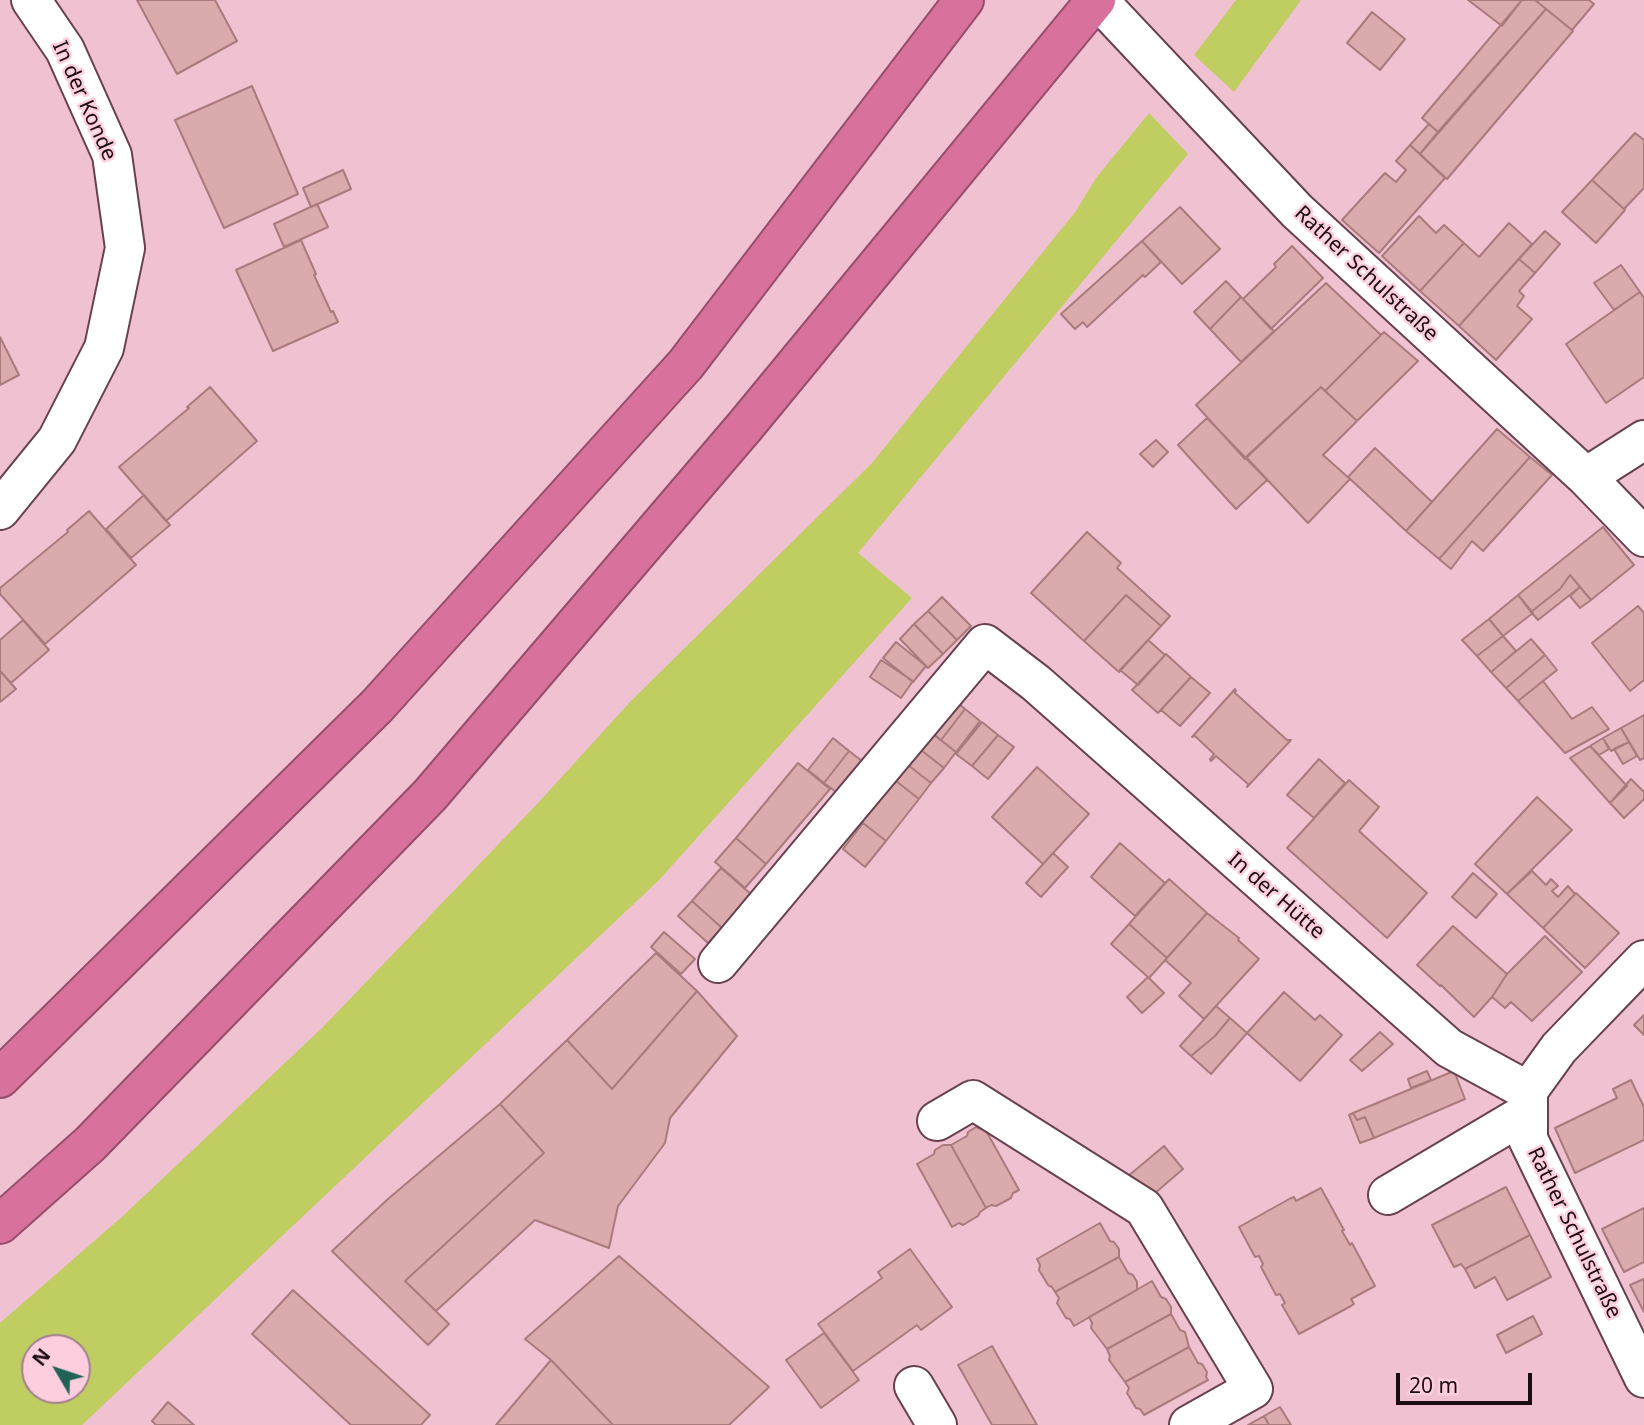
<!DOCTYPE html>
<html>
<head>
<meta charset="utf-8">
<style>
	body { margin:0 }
	#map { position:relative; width:1644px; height:1425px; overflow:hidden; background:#f0c1d1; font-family:"Noto Sans",sans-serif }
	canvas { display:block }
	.north { position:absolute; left:21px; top:1334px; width:70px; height:70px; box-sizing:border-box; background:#fdcede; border:2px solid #a3808d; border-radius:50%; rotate:309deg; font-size:19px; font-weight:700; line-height:28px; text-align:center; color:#1c0c13 }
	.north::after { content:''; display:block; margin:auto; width:24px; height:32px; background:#206354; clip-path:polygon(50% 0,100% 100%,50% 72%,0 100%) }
	.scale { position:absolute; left:1396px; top:1373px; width:136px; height:32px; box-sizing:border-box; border:4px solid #1c0c13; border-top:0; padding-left:9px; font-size:21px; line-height:24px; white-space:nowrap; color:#1c0c13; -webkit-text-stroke:5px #fdcede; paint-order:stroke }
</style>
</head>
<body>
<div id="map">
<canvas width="1644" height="1425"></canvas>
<div class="north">N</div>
<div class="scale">20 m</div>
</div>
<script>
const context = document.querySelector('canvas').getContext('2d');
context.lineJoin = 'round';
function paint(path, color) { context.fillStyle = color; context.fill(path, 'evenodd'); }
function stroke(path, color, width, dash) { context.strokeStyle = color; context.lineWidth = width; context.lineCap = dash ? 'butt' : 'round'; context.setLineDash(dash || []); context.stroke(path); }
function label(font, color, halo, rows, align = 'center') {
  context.font = font + ' "Noto Sans",sans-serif'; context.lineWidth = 5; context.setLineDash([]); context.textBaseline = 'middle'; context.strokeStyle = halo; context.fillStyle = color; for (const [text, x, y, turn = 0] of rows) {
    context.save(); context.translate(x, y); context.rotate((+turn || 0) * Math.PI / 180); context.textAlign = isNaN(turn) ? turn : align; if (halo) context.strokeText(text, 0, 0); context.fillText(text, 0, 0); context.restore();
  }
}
paint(new Path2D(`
	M1236,0H1301L1234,92L1194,55Z
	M1149,113L1188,154L858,553L912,598L660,879L82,1425H0V1323L124,1215L323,1027L538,803L630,702L872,463L1076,211L1096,178ZM77,1348V1390H35V1348Z`), '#bfcd61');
const building = new Path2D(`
	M137,0H215L237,41L177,74Z
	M1468,0H1522L1502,26Z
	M1522,0H1535L1546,9L1438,132L1422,118Z
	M1535,0H1589L1594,4L1572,30Z
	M1546,9L1573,31L1447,179L1420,154Z
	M1372,12L1405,39L1380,70L1347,43Z
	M252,86L298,194L224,228L175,120Z
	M1429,124L1438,132L1420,154L1410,145Z
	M1635,133L1644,140V188L1624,209L1592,180Z
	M1410,145L1445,178L1379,253L1342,220L1385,173L1396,182L1406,170L1396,161Z
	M343,170L351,189L311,207L303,188Z
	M1592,180L1625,210L1596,243L1562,212Z
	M317,204L328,227L284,247L274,224Z
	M1180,207L1220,249L1182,284L1142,241Z
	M1419,216L1436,233L1444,225L1464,243L1420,291L1382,256Z
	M1509,223L1532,244L1459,326L1420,291L1464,243L1479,257Z
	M1545,231L1560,244L1535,273L1519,259Z
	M301,240L316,274L314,275L331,312L333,311L338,322L273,351L236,270Z
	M1142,241L1161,262L1145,277L1143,275L1087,327L1083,322L1075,329L1061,314Z
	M1292,246L1323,278L1271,329L1243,299L1276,267L1274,264Z
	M1519,259L1535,273L1519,291L1524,296L1517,306L1532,319L1496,360L1459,326Z
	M1621,265L1640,292L1614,310L1594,283Z
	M1226,281L1241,297L1210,329L1194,312Z
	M1326,283L1381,335L1325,391L1321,387L1245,459L1196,405Z
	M1640,292L1644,298V377L1606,403L1566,344Z
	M1241,297L1274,331L1241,362L1210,329Z
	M1384,332L1418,361L1357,421L1325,391Z
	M0,337L19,375L0,385Z
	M210,387L257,441L166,521L119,467L189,408L187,407Z
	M1321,387L1357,421L1323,455L1350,479L1308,523L1246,457Z
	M1207,418L1267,480L1236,509L1178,445Z
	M1497,429L1530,457L1439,559L1406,531Z
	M1156,440L1168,452L1153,467L1140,454Z
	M1375,448L1432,502L1406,531L1348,477Z
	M1530,457L1552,475L1483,551L1472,541L1451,569L1439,559Z
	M144,495L170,525L131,558L106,529Z
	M89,511L136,565L45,644L0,594V588L68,532L67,530Z
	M1603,527L1634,565L1591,600L1570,575L1560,589L1531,612L1518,595Z
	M1087,532L1121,563L1117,568L1170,616L1161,626L1126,595L1084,641L1031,593Z
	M1570,575L1580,587L1538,620L1531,612L1560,589Z
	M1580,587L1591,600L1580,608L1570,596Z
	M1126,595L1161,626L1119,672L1084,641Z
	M1518,595L1533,613L1503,636L1489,619Z
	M942,597L971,626L957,640L928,611Z
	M1638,606L1644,613V680L1630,691L1592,643Z
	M928,611L957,640L943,654L914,624Z
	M1489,619L1503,636L1477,656L1462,640Z
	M23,620L49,650L11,683L0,671V640Z
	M914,624L943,654L928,668L900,639Z
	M1503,636L1516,651L1491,672L1477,656Z
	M1531,639L1545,655L1506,688L1491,672Z
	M1148,640L1165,655L1138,685L1120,670Z
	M896,642L926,666L913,682L883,658Z
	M1166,654L1191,677L1158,713L1132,690Z
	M1545,655L1557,670L1518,701L1506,688Z
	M881,660L913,681L901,698L870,677Z
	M0,671L16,689L0,702Z
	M1191,677L1210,693L1180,726L1161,710Z
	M1543,681L1572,719L1592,707L1609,729L1565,753L1518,701Z
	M1235,689L1236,691L1234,692L1287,740H1291L1247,787L1248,784L1216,756L1211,761L1210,759L1214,754L1195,736L1192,737Z
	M951,697L965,709L941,740L926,728Z
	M965,709L980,721L956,752L941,740Z
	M1644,715V758L1640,760L1621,728Z
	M982,722L998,735L972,766L956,754Z
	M924,727L956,752L944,768L912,743Z
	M1621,728L1629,742L1611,751L1603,738Z
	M998,735L1014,747L988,779L972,766Z
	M833,738L849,751L824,783L808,770Z
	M1603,738L1609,749L1599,755L1590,746Z
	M1629,742L1637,756L1623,764L1614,749Z
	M912,743L944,768L931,783L899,758Z
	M1590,746L1627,786L1610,803L1570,758Z
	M849,751L866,764L840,795L824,783Z
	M899,758L931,783L919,799L887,774Z
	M1319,759L1345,783L1314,818L1287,795Z
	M798,763L830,789L766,864L736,838Z
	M1037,767L1089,814L1043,864L992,817Z
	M887,774L919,799L886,841L854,816Z
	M1631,779L1644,792V799L1624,818L1610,803Z
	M1349,780L1379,807L1359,831L1427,893L1387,938L1287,848Z
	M1537,797L1572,830L1507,894L1475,864Z
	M863,823L886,841L865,867L843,849Z
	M736,838L766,864L745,888L715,862Z
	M1120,843L1165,883L1135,916L1091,877Z
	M1053,853L1068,867L1041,897L1026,883Z
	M721,868L752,895L722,928L692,901Z
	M1532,871L1546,885L1551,879L1558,886L1552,891L1558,897L1568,886L1575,894L1543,928L1507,894Z
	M1473,873L1497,894L1476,918L1452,897Z
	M1169,879L1207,913L1167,958L1129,924Z
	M1576,893L1619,933L1585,968L1543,928Z
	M692,901L722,928L708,943L678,916Z
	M1207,913L1239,938L1238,940L1259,959L1204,1019L1179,996L1191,983L1165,960Z
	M1129,924L1167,958L1149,978L1111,944Z
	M1453,926L1507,974L1492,997L1474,1017L1441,985L1440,986L1417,965Z
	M664,932L695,959L681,974L651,947Z
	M1545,936L1582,972L1532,1021L1511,1002L1505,1008L1492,997L1507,974Z
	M656,953L697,991L612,1089L567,1040Z
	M1148,977L1164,993L1142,1013L1127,997Z
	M697,991L737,1036L670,1118L665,1143L618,1206L609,1248L535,1220L436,1311L405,1281L544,1153L500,1104L567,1040L612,1089Z
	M1284,992L1315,1020L1320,1015L1342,1035L1300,1081L1247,1033Z
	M1216,1006L1230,1018L1215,1036L1191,1056L1180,1046Z
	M1644,1015V1035L1634,1025Z
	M1230,1018L1247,1033L1211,1074L1191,1056L1215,1036Z
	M1380,1032L1393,1044L1362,1071L1350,1060Z
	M1427,1071L1431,1080L1411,1088L1408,1079Z
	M1454,1071L1465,1099L1374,1138L1365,1117L1357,1120L1353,1113Z
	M1631,1080L1644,1107V1140L1575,1173L1555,1128L1617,1098L1613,1089Z
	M500,1104L544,1153L405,1281L449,1324L428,1345L332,1251L388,1199Z
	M1353,1113L1357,1120L1365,1117L1374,1138L1360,1143L1349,1115Z
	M976,1127L981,1129L984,1127L1019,1190L1013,1193L1011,1198L996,1206L991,1205L986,1208L951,1145L967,1136L968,1132Z
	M943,1145H951L986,1208L980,1212L978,1216L963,1225L959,1223L952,1227L917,1164L934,1154L935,1150Z
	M1164,1146L1183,1169L1147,1200L1127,1177Z
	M1506,1187L1530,1235L1465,1269L1461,1264L1454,1267L1432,1225Z
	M1321,1188L1344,1230L1342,1231L1350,1245L1352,1243L1375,1286L1351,1299L1354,1304L1351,1306L1299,1334L1282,1305L1285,1303L1280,1294L1276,1295L1261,1267L1263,1264L1259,1256L1255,1257L1239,1227L1291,1198L1294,1197L1296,1201Z
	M1644,1208V1262L1624,1272L1602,1229Z
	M1100,1223L1110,1241L1114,1242L1119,1249V1257L1055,1292L1052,1287L1048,1285L1039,1270L1040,1265L1037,1259Z
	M1530,1235L1551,1277L1507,1300L1495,1277L1475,1288L1465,1269Z
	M910,1249L952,1307L921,1330L917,1325L853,1371L818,1324L882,1278L878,1272Z
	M619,1256L769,1387L729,1425H613L551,1360L525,1339Z
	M1119,1257L1128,1273L1133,1275L1137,1282V1290L1074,1326L1070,1319L1066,1318L1057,1303L1059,1298L1055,1292Z
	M1644,1279V1312L1630,1285Z
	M1152,1281L1161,1297L1166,1299L1171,1307V1314L1107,1349L1091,1328L1092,1323L1089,1317Z
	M293,1290L430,1415L421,1425H351L252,1334Z
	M1171,1314L1180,1330L1185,1332L1189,1347L1125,1382L1109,1360L1110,1356L1107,1349Z
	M1533,1316L1542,1334L1506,1353L1497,1335Z
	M824,1333L859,1380L821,1408L786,1360Z
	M992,1346L1037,1425H992L958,1365Z
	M1189,1347L1198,1363L1202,1364L1207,1372L1206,1377L1208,1380L1144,1415L1140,1409L1136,1408L1127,1393L1129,1388L1125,1382Z
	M551,1360L613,1425H496Z
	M168,1402L194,1425H156L152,1421Z
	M1280,1407L1291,1425H1269L1264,1416Z
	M1264,1416L1269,1425H1248Z`);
paint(building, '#dbaaac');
stroke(building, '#a97b7d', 2);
const minor = new Path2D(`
	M1098,0L1297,211L1586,477L1644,537
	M1586,477L1644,440
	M0,510L57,440L104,348L125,248L112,155L65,50L31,0
	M1644,960L1559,1048L1528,1091V1139L1644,1378
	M718,963L985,644L1036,683L1449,1048L1528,1091
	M937,1121L973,1100L1144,1208L1253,1389L1189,1425
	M1388,1195L1528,1112
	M914,1386L937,1425`);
const highway = new Path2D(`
	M0,1078L377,706L686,364L964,0
	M0,1224L90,1144L430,795L746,425L1096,0`);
stroke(minor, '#67414f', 42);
stroke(highway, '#964e6c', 42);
stroke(minor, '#fff', 38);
stroke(highway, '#d8719c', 38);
label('21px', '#1c0c13', '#fdcede', [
	["In der Konde",84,101,66],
	["Rather Schulstraße",1366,274,43],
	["In der Hütte",1276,896,41],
	["Rather Schulstraße",1574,1233,64]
]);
</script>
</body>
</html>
